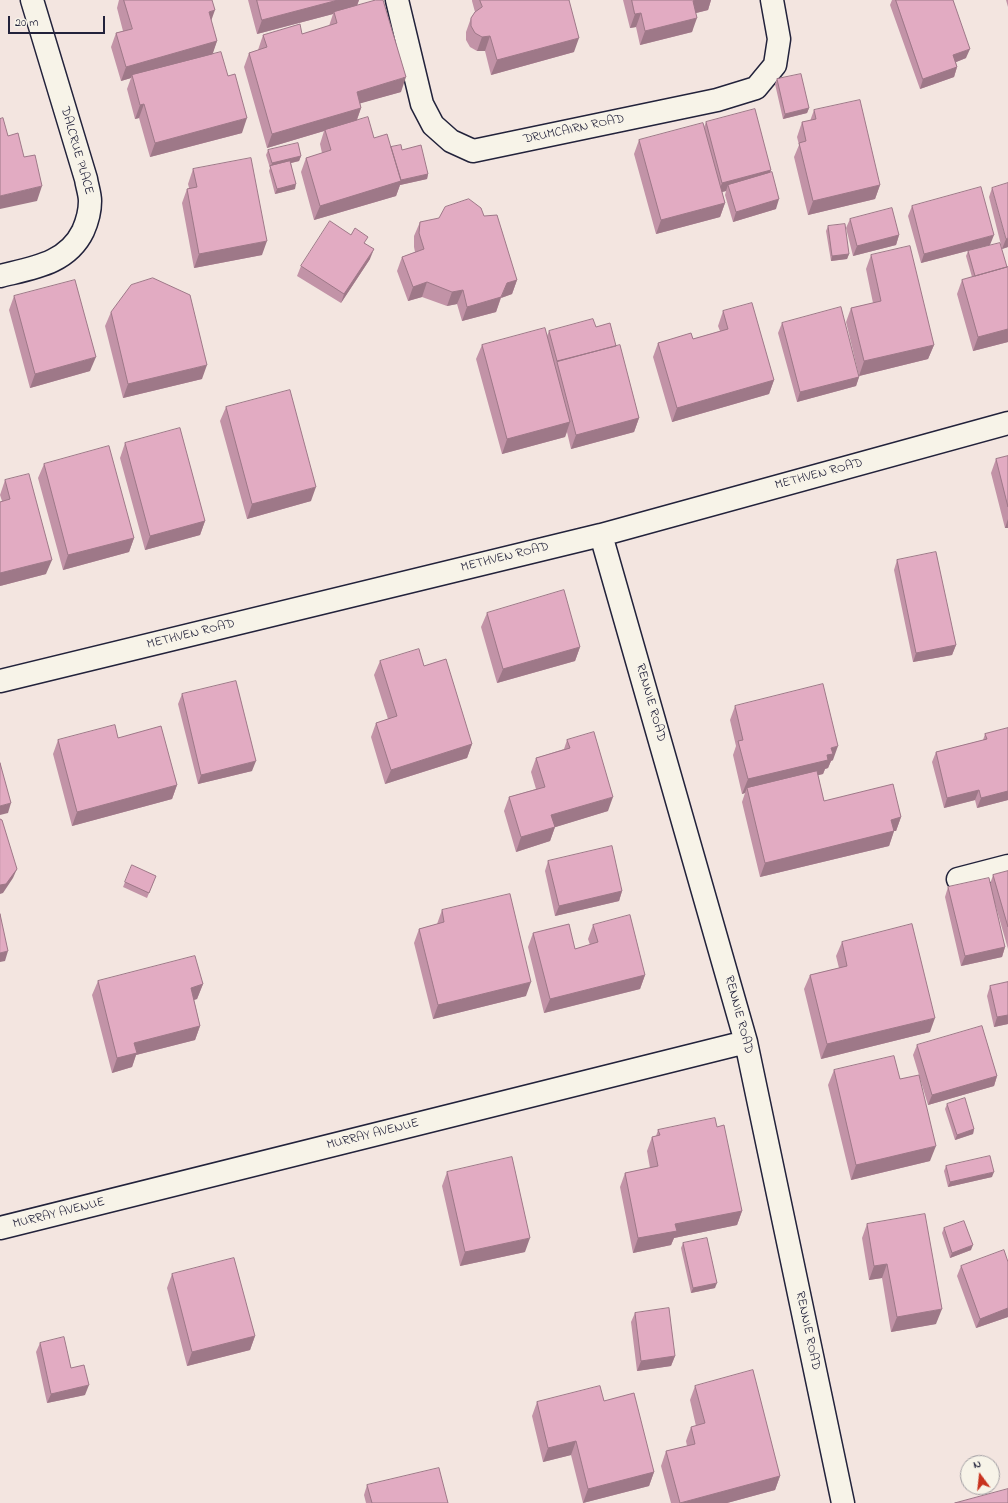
<!DOCTYPE html>
<html>
<head>
<meta charset="utf-8">
<style>
	body { margin:0 }
	#map { position:relative; width:1008px; height:1503px; overflow:hidden; background:#f3e5e0; font-family:"Indie Flower",sans-serif }
	canvas { display:block }
	.north { position:absolute; left:960px; top:1455px; width:40px; height:40px; box-sizing:border-box; background:#f7f3e8; border:1px solid #a29fa3; border-radius:50%; rotate:345deg; font-size:11px; font-weight:700; line-height:16px; text-align:center; color:#22223b }
	.north::after { content:''; display:block; margin:auto; width:14px; height:18px; background:#c8321e; clip-path:polygon(50% 0,100% 100%,50% 72%,0 100%) }
	.scale { position:absolute; left:8px; top:16px; width:97px; height:18px; box-sizing:border-box; border:2px solid #22223b; border-top:0; padding-left:5px; font-size:12px; line-height:14px; white-space:nowrap; color:#22223b; -webkit-text-stroke:3px #f7f3e8; paint-order:stroke }
</style>
</head>
<body>
<div id="map">
<canvas width="1008" height="1503"></canvas>
<div class="north">N</div>
<div class="scale">20 m</div>
</div>
<script>
const context = document.querySelector('canvas').getContext('2d');
context.lineJoin = 'round';
function stroke(path, color, width, dash) { context.strokeStyle = color; context.lineWidth = width; context.lineCap = dash ? 'butt' : 'round'; context.setLineDash(dash || []); context.stroke(path); }
function paint(path, color) { context.fillStyle = color; context.fill(path, 'evenodd'); }
function label(font, color, halo, rows, align = 'center') {
  context.font = font + ' "Indie Flower",sans-serif'; context.lineWidth = 4; context.setLineDash([]); context.textBaseline = 'middle'; context.strokeStyle = halo; context.fillStyle = color; for (const [text, x, y, turn = 0] of rows) {
    context.save(); context.translate(x, y); context.rotate((+turn || 0) * Math.PI / 180); context.textAlign = isNaN(turn) ? turn : align; if (halo) context.strokeText(text, 0, 0); context.fillText(text, 0, 0); context.restore();
  }
}
const minor = new Path2D(`
	M397,0L422,104L433,125L451,141L473,151L717,100L756,88L775,65L779,39L772,0
	M0,276C32,268 67,264 83,231C87,222 90,211 90,201C90,194 87,186 86,179L32,0
	M601,535L746,1042L843,1503
	M0,681L601,535L1008,423
	M958,879L1008,866
	M0,1228L746,1042`);
stroke(minor, '#22223b', 25);
stroke(minor, '#f7f3e8', 22);
paint(new Path2D(`
	M119,0H212L211,20L217,41L212,54L242,133L150,157L139,118L135,119L127,89L131,78L121,81L111,47L116,33L123,31L117,8Z
	M248,0H359L357,6L401,92L360,103L361,108L357,120L374,138L391,147L402,150L428,174L427,179L400,185L396,196L314,220L301,172L306,158L322,153L320,144L324,131L267,148L244,67L249,53L258,50L263,35L302,34L329,26L333,14L257,34Z
	M472,0H569L574,52L491,75L485,51H477L470,47L466,40V32L471,18L475,12L472,1Z
	M623,0H711L708,10L696,13L692,32L640,45L636,27L630,28Z
	M892,0H953L966,58L956,62L957,67L954,77L920,89L890,5Z
	M1006,0H1008V7Z
	M777,79L809,108L807,113L783,119L775,84Z
	M814,110L880,185L875,199L808,215L794,157L799,145L797,137L802,122L810,121Z
	M706,122L771,170L770,173L776,209L733,222L725,195L726,191L722,192L725,203L720,217L656,234L634,154L639,140L704,127Z
	M268,150L301,156L299,161L291,163L295,189L275,194L269,171L270,168L266,155Z
	M193,169L262,255L194,268L182,203L187,189L189,188L188,184Z
	M992,188L1008,247L1002,249L989,197Z
	M912,206L990,245L921,263L908,216Z
	M484,216L517,280L512,294L501,298L496,312L462,321L457,304L447,306L422,297L408,301L397,271L402,257L415,252L414,247V236L420,222Z
	M850,219L899,235L896,245L853,256L846,228Z
	M828,226L849,254L847,259L831,261L826,231Z
	M351,235L366,244L370,259L341,303L297,276L301,266Z
	M968,251L1007,267L1006,268L1008,267V342L973,351L957,294L962,280L972,277L966,256Z
	M871,255L934,345L928,359L859,376L846,322L851,308L873,303L866,269Z
	M14,296L90,371L30,388L9,310Z
	M723,311L774,380L769,394L672,422L653,357L658,343L693,339L720,331L718,326Z
	M111,312L202,379L123,398L105,326Z
	M782,323L859,377L856,386L797,402L778,333Z
	M596,327L616,346L639,418L634,432L571,449L567,432L565,437L502,454L476,359L482,345L547,336L549,331Z
	M226,407L311,501L247,519L220,421Z
	M125,443L205,521L200,535L145,550L120,458Z
	M1008,456V528H1005L991,473L996,459Z
	M44,464L134,538L129,552L63,570L38,478Z
	M5,480L46,574L0,586V502L2,501L0,495Z
	M897,560L956,645L952,655L913,662L894,570Z
	M487,613L580,647L575,661L497,683L481,627Z
	M380,661L424,666L472,744L467,758L385,784L371,737L376,723L388,719L374,675Z
	M182,694L252,771L198,784L178,704Z
	M735,706L833,760L831,761L828,768L825,769L823,774L818,775L824,801L901,817L896,831H894L889,846L760,877L742,802L745,793L742,794L733,755L736,746L730,720Z
	M1008,728V800L977,808L975,800L944,808L932,762L936,752L983,740L985,734Z
	M118,738L177,785L172,799L72,826L53,754L58,740Z
	M567,740L608,811L555,827L550,841L516,852L504,811L509,797L536,789L531,772L536,758L564,749Z
	M548,861L622,891L619,901L555,916L545,871Z
	M1008,871V949L994,900L1005,947L1002,957L961,966L945,897L948,887L990,884L993,875Z
	M154,881L147,898L123,887L125,882Z
	M442,910L526,996L433,1019L414,943L419,929L437,924Z
	M593,925L645,975L640,989L544,1013L528,947L533,933L575,949L590,945L588,939Z
	M842,942L930,1032L821,1059L804,989L810,975L839,968L836,956Z
	M98,981L203,984L197,999L194,1000L200,1026L195,1040L136,1055L132,1067L112,1073L92,995Z
	M1008,982V1024L994,1027L987,996L990,986Z
	M917,1045L997,1076L994,1086L928,1105L913,1055Z
	M834,1070L900,1079L930,1161L851,1180L828,1085Z
	M947,1104L974,1129L973,1134L955,1140L945,1109Z
	M717,1127L742,1211L737,1225L674,1238L671,1245L633,1253L620,1187L625,1173L650,1168L647,1151L652,1137L656,1136L658,1130Z
	M946,1166L992,1177L948,1187L944,1171Z
	M447,1172L525,1252L460,1266L442,1186Z
	M867,1224L936,1324L891,1332L882,1278L869,1280L862,1238Z
	M944,1228L971,1250L950,1258L942,1233Z
	M683,1243L715,1288L691,1293L681,1248Z
	M1008,1262V1317L976,1328L957,1276L961,1266Z
	M172,1274L255,1336L250,1350L187,1366L167,1288Z
	M635,1313L675,1356L671,1366L637,1371L631,1322Z
	M40,1343L71,1368L85,1395L47,1403L36,1352Z
	M695,1386L780,1476L775,1490L727,1503H671L661,1466L666,1451L687,1446L686,1441L691,1427L696,1426L690,1400Z
	M604,1401L654,1472L649,1486L583,1503L571,1455L543,1462L532,1416L537,1402Z
	M367,1485L448,1503H366L364,1495Z`), '#c293a7');
paint(new Path2D(`
	M338,0H359L356,8L334,12L333,14L257,34L262,20Z
	M695,0H711L708,10L688,15L693,1Z
	M215,10L210,24L209,12Z
	M641,13L636,27L630,28L635,14Z
	M697,18L692,32L640,45L645,31Z
	M490,36L485,51H477L482,37Z
	M579,38L574,52L491,75L497,60Z
	M217,41L212,56L132,75L131,78L121,81L126,67Z
	M970,49L966,58L949,65L953,55Z
	M957,67L954,77L920,89L923,79Z
	M406,77L401,92L351,106L357,92Z
	M144,104L139,118L135,119L140,105Z
	M361,108L356,122L325,130L324,131L267,148L272,134Z
	M809,108L807,113L783,119L785,114Z
	M247,118L242,133L150,157L155,143Z
	M301,156L299,161L271,168V167L272,163Z
	M771,170L767,180L728,185L726,191L718,193L722,183Z
	M428,174L427,179L400,185L396,196L314,220L320,206L398,181Z
	M296,184L295,189L275,194L277,189Z
	M880,185L875,199L808,215L813,201Z
	M42,186L37,201L0,209V196Z
	M779,199L776,209L733,222L736,212Z
	M725,203L720,217L656,234L661,220Z
	M899,235L896,245L853,256L857,246Z
	M994,235L990,245L921,263L924,254Z
	M1008,238V247L1002,249L1006,239Z
	M267,241L262,255L194,268L199,254Z
	M374,249L370,259L341,303L344,294Z
	M849,254L847,259L831,261L832,256Z
	M1007,267L1005,272L973,281L975,276Z
	M517,280L512,294L501,298L507,283Z
	M427,282L422,297L408,301L413,287Z
	M463,290L457,304L447,306L452,292Z
	M501,297L496,312L462,321L467,307Z
	M1008,329V342L973,351L978,337Z
	M934,345L928,359L859,376L864,361Z
	M96,357L90,371L30,388L35,374Z
	M207,365L202,379L123,398L128,384Z
	M859,377L856,386L797,402L800,392Z
	M774,380L769,394L672,422L677,408Z
	M639,418L634,432L571,449L576,435Z
	M570,422L565,437L502,454L507,439Z
	M316,487L311,501L247,519L252,504Z
	M1008,519V528H1005Z
	M205,521L200,535L145,550L150,536Z
	M134,538L129,552L63,570L68,555Z
	M52,560L46,574L0,586V573Z
	M956,645L952,655L913,662L916,653Z
	M580,647L575,661L497,683L503,669Z
	M472,744L467,758L385,784L391,770Z
	M838,746L833,760L831,761L828,768L825,769L823,774L748,792L747,788L745,793L742,794L748,779L827,755L831,748Z
	M256,761L252,771L198,784L201,775Z
	M177,785L172,799L72,826L77,812Z
	M979,790L975,800L944,808L947,798Z
	M1008,791V800L977,808L981,798Z
	M613,797L608,811L546,830L551,815Z
	M11,803L8,813L0,815V806Z
	M901,817L896,831H894L889,846L760,877L765,863L891,820Z
	M555,827L550,841L516,852L521,837Z
	M17,869L13,878L3,893L0,894V885Z
	M622,891L619,901L555,916L559,906Z
	M1005,947L1002,957L961,966L965,956Z
	M8,951L5,961L0,962V953Z
	M645,975L640,989L544,1013L550,999Z
	M531,982L526,996L433,1019L438,1005Z
	M203,984L197,999L186,1002L191,988Z
	M1008,1015V1024L994,1027L997,1017Z
	M935,1018L930,1032L821,1059L827,1044Z
	M200,1026L195,1040L136,1055L132,1067L112,1073L117,1058L134,1043Z
	M997,1076L994,1086L928,1105L932,1095Z
	M974,1129L973,1134L955,1140L957,1135Z
	M936,1146L930,1161L851,1180L856,1165Z
	M994,1172L992,1177L948,1187L950,1182Z
	M742,1211L737,1225L674,1238L671,1245L633,1253L638,1238L675,1224Z
	M530,1238L525,1252L460,1266L465,1252Z
	M973,1245L971,1250L950,1258L952,1253Z
	M887,1264L882,1278L869,1280L874,1266Z
	M717,1283L715,1288L691,1293L693,1288Z
	M1008,1308V1317L976,1328L980,1319Z
	M942,1309L936,1324L891,1332L897,1317Z
	M255,1336L250,1350L187,1366L192,1352Z
	M675,1356L671,1366L637,1371L641,1361Z
	M89,1385L85,1395L47,1403L51,1394Z
	M576,1441L571,1455L543,1462L548,1448Z
	M654,1472L649,1486L583,1503L588,1489Z
	M780,1476L775,1490L727,1503H680Z`), '#9e7888');
const building = new Path2D(`
	M124,0H212L215,10L209,12L217,41L126,67L116,33L132,29Z
	M257,0H338L262,20Z
	M376,0H383L406,77L357,92L361,108L272,134L249,53L267,47L263,35L300,24L302,34L337,23L334,12Z
	M480,0H569L579,38L497,60L490,36L482,37L475,33L471,26V18L475,12L482,7Z
	M632,0H695L693,1L697,18L645,31L641,13L635,14Z
	M896,0H953L970,49L953,55L957,67L923,79Z
	M221,52L228,76L235,74L247,118L155,143L144,104L140,105L132,75Z
	M801,74L809,108L785,114L777,79Z
	M860,100L880,185L813,201L799,143L806,141L802,122L816,119L814,110Z
	M755,109L771,170L722,183L706,122Z
	M368,117L374,138L387,134L401,181L320,206L306,158L331,150L325,130Z
	M3,118L8,136L18,133L24,157L35,155L42,186L0,196V119Z
	M703,123L725,203L661,220L639,140Z
	M298,143L301,156L272,163L268,150Z
	M401,145L402,150L421,145L428,174L401,180L391,147Z
	M251,158L267,241L199,254L187,189L197,187L193,169Z
	M290,161L296,184L277,189L270,166Z
	M772,172L779,199L736,212L728,185Z
	M1008,183V238L1006,239L992,188Z
	M981,187L994,235L924,254L912,206Z
	M469,199L481,208L484,216L497,215L517,280L507,283L501,297L467,307L463,290L452,292L427,282L413,287L402,257L424,249L419,233L420,222L439,218L445,207Z
	M892,208L899,235L857,246L850,219Z
	M330,221L351,235L355,228L368,237L364,243L374,249L344,294L301,266Z
	M845,224L849,254L832,256L828,226Z
	M1000,243L1007,267L975,276L968,251Z
	M910,246L934,345L864,361L851,308L881,301L871,255Z
	M1008,267V329L978,337L962,280Z
	M153,278L190,295L207,365L128,384L111,312L131,285Z
	M75,280L96,357L35,374L14,296Z
	M752,303L774,380L677,408L658,343L691,333L693,339L728,329L723,311Z
	M841,307L859,377L800,392L782,323Z
	M593,319L596,327L610,323L616,346L557,361L549,331Z
	M545,328L570,422L507,439L482,345Z
	M620,345L639,418L576,435L557,362Z
	M290,390L316,487L252,504L226,407Z
	M180,428L205,521L150,536L125,443Z
	M109,446L134,538L68,555L44,464Z
	M1008,456V507L996,459Z
	M29,474L52,560L0,573V502L10,499L5,480Z
	M936,552L956,645L916,653L897,560Z
	M564,590L580,647L503,669L487,613Z
	M419,649L424,666L446,659L472,744L391,770L376,723L397,716L380,661Z
	M236,681L256,761L201,775L182,694Z
	M823,684L838,746L831,748L833,754L827,755L828,760L748,779L738,741L743,740L735,706Z
	M115,725L118,738L161,726L177,785L77,812L58,740Z
	M1008,728V791L981,798L979,790L947,798L936,752L987,739L985,734Z
	M594,732L613,797L551,815L555,827L521,837L509,797L545,787L536,758L570,748L567,740Z
	M0,763L11,803L0,806Z
	M817,771L824,801L893,784L901,817L891,820L894,831L765,863L747,788Z
	M0,819L2,820L17,869L6,884L0,885Z
	M612,846L622,891L559,906L548,861Z
	M132,865L156,876L149,893L125,882Z
	M1008,871V927L993,875Z
	M989,878L1005,947L965,956L948,887Z
	M510,894L531,982L438,1005L419,929L444,922L442,910Z
	M0,914L8,951L0,953Z
	M630,915L645,975L550,999L533,933L569,924L575,949L598,942L593,925Z
	M912,924L935,1018L827,1044L810,975L847,966L842,942Z
	M195,956L203,984L191,988L200,1026L134,1043L137,1053L117,1058L98,981Z
	M1008,982V1015L997,1017L990,986Z
	M982,1026L997,1076L932,1095L917,1045Z
	M894,1056L900,1079L919,1075L936,1146L856,1165L834,1070Z
	M965,1098L974,1129L957,1135L947,1104Z
	M715,1118L717,1127L724,1125L742,1211L675,1224L677,1231L638,1238L625,1173L658,1166L652,1137L660,1135L658,1130Z
	M990,1156L994,1172L950,1182L946,1166Z
	M512,1157L530,1238L465,1252L447,1172Z
	M925,1214L942,1309L897,1317L887,1264L874,1266L867,1224Z
	M964,1221L973,1245L952,1253L944,1228Z
	M707,1238L717,1283L693,1288L683,1243Z
	M1004,1250L1008,1262V1308L980,1319L961,1266Z
	M234,1258L255,1336L192,1352L172,1274Z
	M669,1308L675,1356L641,1361L635,1313Z
	M64,1337L71,1368L84,1365L89,1385L51,1394L40,1343Z
	M753,1370L780,1476L680,1503L666,1451L695,1444L691,1427L705,1423L695,1386Z
	M600,1386L604,1401L634,1393L654,1472L588,1489L576,1441L548,1448L537,1402Z
	M439,1468L448,1503H372L367,1485Z
	M1008,1489V1503H955Z`);
paint(building, '#e2abc2');
stroke(building, '#9e7888', 1);
label('13px', '#22223b', '#f7f3e8', [
	["DRUMCAIRN ROAD",574,130,-12],
	["DALCRUE PLACE",76,151,74],
	["METHVEN ROAD",819,475,-15],
	["METHVEN ROAD",505,558,-14],
	["METHVEN ROAD",191,635,-14],
	["RENNIE ROAD",650,703,74],
	["RENNIE ROAD",738,1015,75],
	["MURRAY AVENUE",373,1135,-14],
	["MURRAY AVENUE",59,1214,-14],
	["RENNIE ROAD",807,1331,78]
]);
</script>
</body>
</html>
